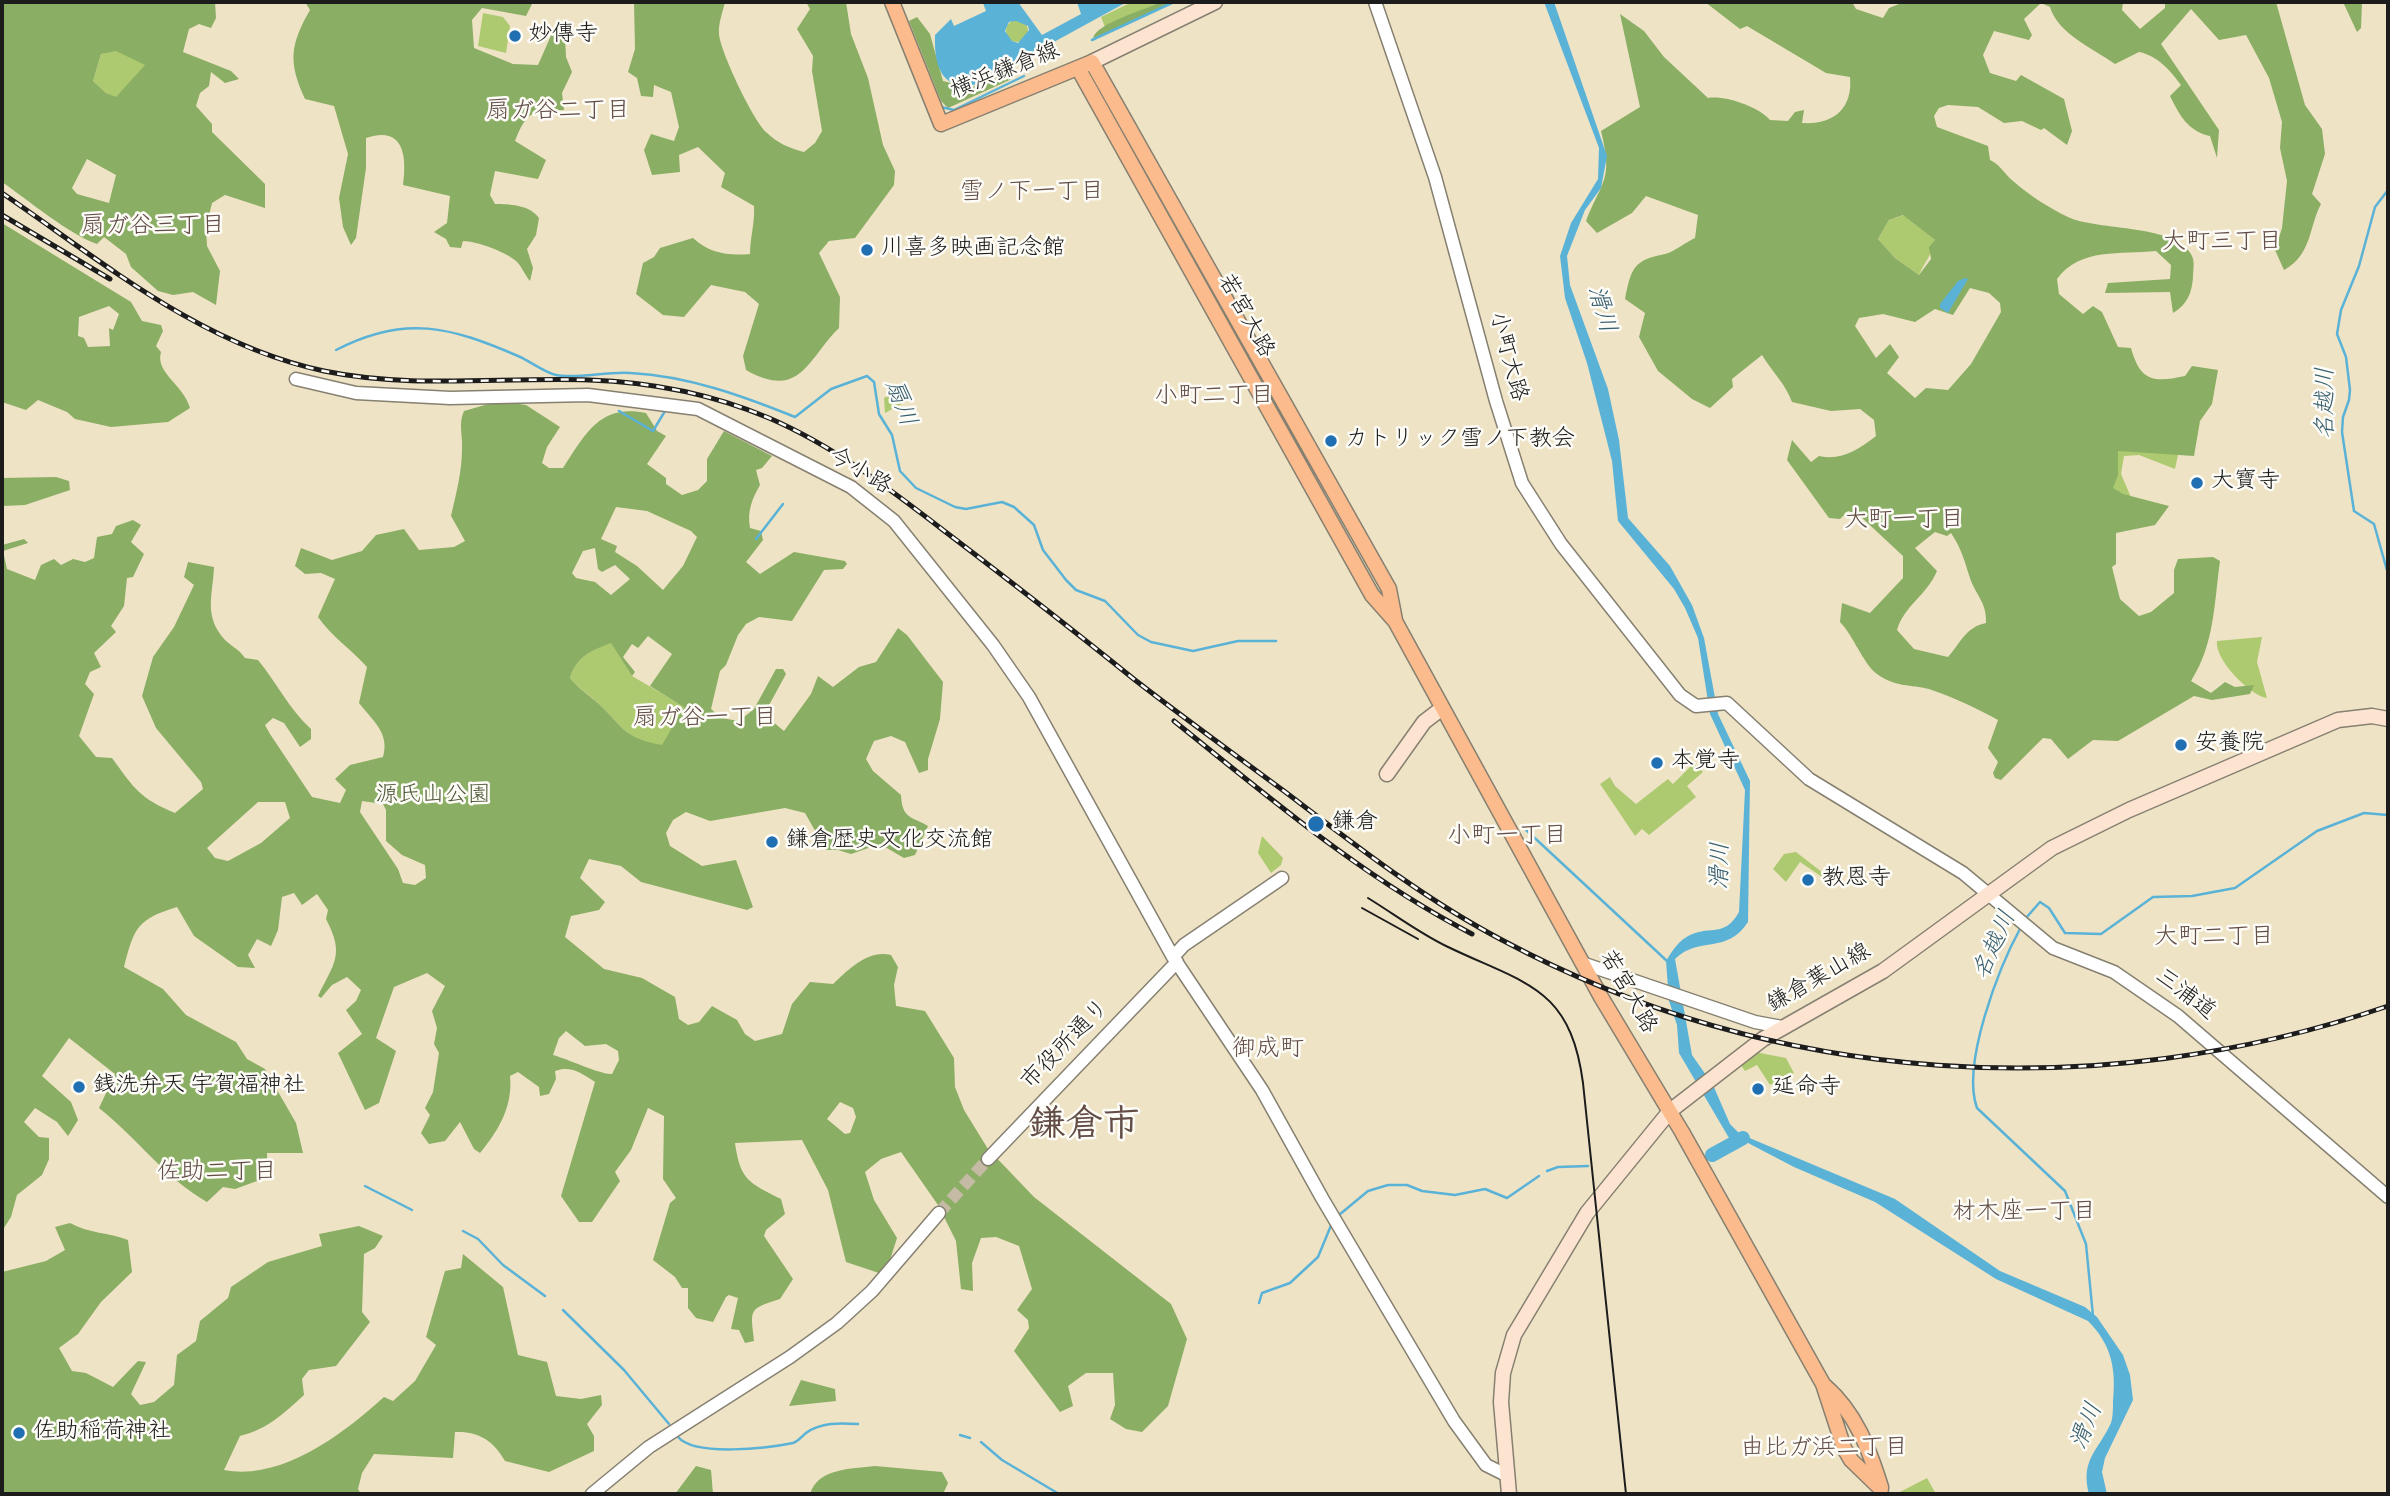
<!DOCTYPE html>
<html>
<head>
<meta charset="utf-8">
<style>
	body { margin:0 }
	#map { position:relative; width:2390px; height:1496px; overflow:hidden; background:#efe3c6; font-family:"Gochi Hand",sans-serif }
	canvas { display:block }
	.frame { position:absolute; inset:0; border:4px solid #1c1c1c; pointer-events:none }
</style>
</head>
<body>
<div id="map">
<canvas width="2390" height="1496"></canvas>
<div class="frame"></div>
</div>
<script>
const context = document.querySelector('canvas').getContext('2d');
context.lineJoin = 'round';
function paint(path, color) { context.fillStyle = color; context.fill(path, 'evenodd'); }
function stroke(path, color, width, dash) { context.strokeStyle = color; context.lineWidth = width; context.lineCap = dash ? 'butt' : 'round'; context.setLineDash(dash || []); context.stroke(path); }
function label(font, color, halo, rows, align = 'center') {
  context.font = font + ' "Gochi Hand","Klee One",sans-serif'; context.lineWidth = 5; context.setLineDash([]); context.textBaseline = 'middle'; context.strokeStyle = halo; context.fillStyle = color; for (const [text, x, y, turn = 0] of rows) {
    context.save(); context.translate(x, y); context.rotate((+turn || 0) * Math.PI / 180); context.textAlign = isNaN(turn) ? turn : align; if (halo) context.strokeText(text, 0, 0); context.fillText(text, 0, 0); context.restore();
  }
}
paint(new Path2D(`
	M1132,2H1171L1107,32L1101,17Z
	M483,13L503,17L510,26L506,53L478,46Z
	M1006 31a11 11 0 1 1 22 0a11 11 0 1 1-22 0Z
	M116,50L146,65L116,98L106,93L93,81L101,54Z
	M1904,215L1935,240C1931,257 1925,261 1919,275L1895,258L1878,239L1889,220Z
	M905,387L911,399L885,413L884,398Z
	M2115,445L2145,446L2178,455L2175,469L2139,455L2124,456L2121,474L2133,502L2116,499L2104,462Z
	M2262,637L2257,662L2267,698C2250,696 2214,659 2217,641Z
	M611,642L632,676L685,707L662,746C624,738 624,728 599,704C590,695 579,689 570,678C576,657 592,650 611,642Z
	M1694,763L1703,772L1687,786L1696,797L1649,835L1642,829L1635,836L1600,784L1610,777L1615,786L1636,804L1668,779L1673,784Z
	M1262,836L1283,858L1281,865L1271,873L1258,853Z
	M1796,852L1827,876L1825,879L1800,862L1786,882L1773,869L1784,854Z
	M1755,1052L1786,1058L1794,1073L1770,1085L1757,1065L1745,1071L1740,1064Z
	M1927,1478L1936,1494H1896Z`), '#aeca71');
paint(new Path2D(`
	M2,2H215L216,18L211,28L199,24L189,29L183,52L231,71L239,79L225,83L211,72L209,86L200,93L196,106L212,124V132L265,184V208L225,195L212,203L206,228L207,246L220,271L216,305L193,292L173,295L158,291L131,267L126,254L104,237L97,244C70,235 28,200 2,182ZM116,51L145,65L116,97L106,93L93,81L101,54ZM87,159L116,175L109,203L77,194L72,188Z
	M305,2H533L526,16L482,8L472,20L474,48L513,64L538,65L553,31L565,37L566,57L572,72L562,93L564,110C533,111 527,110 515,141L546,160L538,179L495,171L490,195L495,204C510,204 530,205 539,218L536,235L527,249L533,268L530,281C525,275 522,267 517,262C507,252 476,241 463,241L461,248L450,247L446,239L434,232L447,223L450,196L403,185C407,156 404,125 366,138V168L356,238L351,245L343,227L339,198L348,154L334,106L305,99C288,62 290,45 310,10Z
	M634,2H725C723,11 718,24 719,34C720,51 753,120 766,132C777,143 789,148 804,152L815,143L822,131L812,71L813,56L797,29L810,9L806,2H846L851,34L868,78L883,145L895,171L894,185L855,238L829,241L819,253L840,297L839,328C808,358 801,401 746,370L743,356L759,304L745,292L711,285L684,317L663,315L636,294L643,263L654,257L660,248L693,238C709,253 728,256 750,254C750,238 755,223 754,206L721,187L725,173L698,147L679,155L680,172L652,175L644,150L651,134L674,141L679,127L671,92L654,85L653,97L641,96L637,78L628,72L635,49Z
	M1161,2H1171L1113,31L1093,38C1097,23 1145,10 1161,2Z
	M1705,2H1852L1856,9L1883,18L1889,8L1904,2H2123L2122,10L2140,29L2165,8V2H2276L2305,105L2322,129L2325,154L2312,194L2321,204C2309,226 2312,255 2284,270L2275,250L2282,228L2287,181L2280,148L2282,122L2269,78L2246,35L2219,40L2191,9L2161,44L2219,130L2217,158L2210,136C2188,131 2180,116 2170,96L2181,85C2170,70 2158,56 2139,52L2115,64C2094,49 2058,34 2050,7L2041,3L2024,19L2032,35L2029,40L1994,31L1983,55L1990,73L2016,81L2021,75L2064,99L2072,131L2067,145L2044,128L2041,130L2022,121L2004,123L1978,107L1948,105L1939,108L1934,116L1937,127L1988,146L1990,160C2002,166 2004,174 2013,181C2029,195 2049,208 2068,217C2097,231 2179,224 2192,256C2195,262 2193,271 2193,277C2192,293 2187,305 2173,313L2170,292L2105,293L2108,283L2170,279L2171,265L2156,251C2121,255 2080,247 2057,279L2059,294L2083,314L2093,306L2102,312L2118,347L2131,348C2140,381 2153,383 2185,376L2192,366L2218,370L2212,404L2200,421L2194,456L2118,451V475L2113,488L2123,494L2169,506L2155,525L2116,533V564L2112,567L2120,599L2139,616L2151,612L2174,593V570L2178,559L2213,557L2220,561C2214,603 2215,643 2191,681L2211,693L2225,682L2235,687L2254,685L2250,694L2212,700L2194,696L2118,741L2093,740L2068,759L2051,739L2043,738L2001,780L1995,778L1993,773L1998,762L1988,748L1998,720C1976,708 1953,697 1929,689C1910,684 1897,688 1877,674C1864,665 1853,635 1840,622L1842,603L1870,613L1903,578V556L1859,515L1848,511L1840,519L1829,518L1787,460L1792,440L1811,462L1819,456C1841,461 1858,450 1876,436L1874,420L1860,409L1831,411L1792,402C1785,383 1773,373 1762,355L1732,379L1733,387L1710,408L1692,399L1658,371L1639,337L1645,313L1625,299C1631,269 1633,260 1665,254C1674,252 1686,242 1695,238L1698,215L1646,196L1632,213L1597,233L1586,221C1603,179 1613,180 1601,131L1640,107L1620,14L1644,31L1664,57L1708,98C1725,95 1759,107 1770,120L1788,121L1795,112L1804,110L1802,123C1833,125 1853,109 1850,77L1826,73L1747,26L1740,29ZM1903,215L1935,240L1929,247L1931,259L1919,275L1895,258L1878,239L1889,220ZM1970,288L1989,293L2000,303L2001,312L1971,364L1948,390L1926,388L1915,398L1887,373L1899,357L1890,344L1876,358L1855,326L1859,318L1883,314L1915,322L1935,309L1953,315ZM1935,532L1947,536L1951,533C1962,549 1965,563 1971,581C1977,596 1987,604 1986,623C1966,627 1961,642 1948,657L1914,649L1897,630C1904,606 1927,595 1937,571L1915,548Z
	M2343,2H2362L2361,28L2357,32Z
	M917,17L930,34L943,81L970,88L1010,71L1014,78L948,108L941,101L909,21Z
	M2,223L131,302L142,321L161,325L163,331L156,346L161,352C155,373 183,384 190,408L168,422L111,427L75,419L67,412L38,400L26,410L2,402ZM109,306L119,314L113,330L109,328L110,346L88,347L84,338L78,336L79,317Z
	M499,401L526,405L560,427L547,447L542,463L549,468H563C586,433 600,404 646,413L657,431L666,436L647,464L666,478V484L682,495L698,490L707,481V459L724,431L772,456L762,468L756,470L760,485C752,499 747,511 750,528L761,531L763,540L746,562L760,574L794,552L845,561L847,564L843,569L824,570L792,621L759,617L746,624L738,635L726,665L720,671L711,709L721,718L739,721L754,709L776,669H783L786,674L768,707L767,717L784,731L811,694L818,676L833,687L859,667L876,662L898,628L907,635L943,682L940,719L928,759V770L919,773L905,742L891,736L874,741L866,759L873,771L901,795C902,819 911,816 928,826L915,855L904,858L880,844L851,854L838,850H826L805,813L785,808L710,821L686,812L673,820L666,833L670,846L702,866L736,860L753,907L747,910L641,882L621,866L589,859L580,878L605,902L599,910L571,916L565,937L604,969L642,978L675,997L679,1019L688,1025L699,1022L712,1006L737,1020L745,1034L755,1041L782,1034L792,1004L810,982L833,984C848,970 868,949 891,955L898,967L894,985L896,1006L925,1011L954,1058L955,1087L964,1110L988,1149L1034,1197L1171,1304L1187,1339L1168,1406L1142,1432L1126,1429L1110,1419L1115,1405L1113,1373H1086L1068,1386L1073,1406L1060,1412L1014,1351L1029,1328L1028,1320L1017,1310L1032,1289L1019,1246L996,1237L981,1238L972,1263L973,1291L961,1289L956,1241L938,1205L901,1152L881,1159L865,1172L874,1200L897,1238L890,1260L879,1273L846,1262L828,1190L802,1140L735,1143C740,1180 749,1183 781,1199L785,1214L766,1230L764,1236L793,1279L780,1299C747,1309 751,1310 754,1341L745,1343L739,1330L731,1329L738,1298L729,1295L726,1297L713,1322L696,1318L688,1308V1288H682L675,1277L653,1260L670,1203L676,1198L663,1179L664,1116L648,1108L631,1150L615,1172L620,1181L592,1222H579L561,1196L595,1082C582,1073 570,1065 555,1071L556,1079L549,1094L540,1096L539,1087L518,1072L510,1076C513,1106 499,1130 480,1153L474,1149L460,1122L445,1141L429,1144L421,1133L430,1115L425,1108L433,1092L439,1053L434,1044L437,1028L432,1011L445,986L427,973L394,987L376,1038L396,1051L379,1103L365,1110L338,1053L362,1034L346,1010L356,1001L361,990L347,977L332,985L321,998L318,996C334,963 345,955 326,919L328,910L317,894L302,905L294,893L282,897L278,930L271,946L257,939L248,955L255,968L238,967L194,936L177,907C138,919 134,927 124,967L163,989L186,1015L236,1042L247,1059L265,1069L296,1123L303,1153H267L268,1177L235,1189L223,1187L207,1202C165,1178 137,1138 99,1108L115,1074L69,1038L42,1076L71,1102L78,1120L68,1136L57,1122L35,1108L24,1122L39,1137L49,1138V1159L42,1175L17,1195L11,1217L2,1231V545L24,539L28,543L3,551L7,569L35,580L41,565L54,559L61,565L73,559L85,562L94,558L97,537L112,534L116,526L133,520L141,525L131,542L144,554L133,577L127,578L124,606L111,626L116,632L94,653L101,667L90,672L85,684L94,694L79,736L96,757L112,758C134,788 139,798 175,813L203,789L201,782L156,728L142,696L153,657L174,627L194,585L184,577L188,562L214,567C213,595 203,616 225,640C232,647 238,648 245,658L258,660C277,683 289,709 311,729V739L300,747L284,723L273,718L265,725L270,734L312,797L340,803L346,790L335,779L350,765L383,757C390,733 373,721 359,703L367,667C351,649 331,636 318,617L335,579L321,573L305,574L295,566L301,548L332,560L362,551L376,535L404,529L419,550L454,547L465,541L451,516C456,494 462,472 462,449C463,436 458,424 464,411ZM616,507L647,511L691,531L697,537L683,566L663,590L637,566L615,552L617,546L601,539ZM595,548L598,569L602,572L615,565L630,579L611,595L595,582L576,578L572,573L583,551ZM648,636L672,654L650,686L684,707L662,745C624,738 624,728 599,704C589,695 579,689 570,678C576,657 592,650 611,643L632,676L635,672L623,657L632,644L638,648ZM362,801L383,804L386,810V841L402,855L425,865L426,878L415,885L403,883L398,869L360,812ZM258,802H285L290,818L261,843L228,861L215,858L207,848ZM566,1031L585,1046L606,1044L618,1051L619,1060L612,1074C601,1075 568,1059 553,1055L559,1038ZM840,1102L853,1108L856,1117L850,1133L845,1134L827,1119Z
	M56,477L69,481L70,490L25,505L2,506V478Z
	M70,1223C90,1234 108,1232 128,1240L132,1272L101,1302L78,1334L59,1348L72,1371L86,1373L113,1387L138,1361L146,1362L131,1394L140,1405L154,1402L174,1385L177,1355L196,1341L200,1321L228,1298L231,1287L268,1262L322,1246L319,1234L359,1226L383,1236L375,1248L364,1254L362,1312L370,1322L336,1366L309,1370L302,1379L304,1395C283,1414 268,1429 240,1436L224,1470C282,1481 343,1434 384,1397L393,1401L415,1381L436,1345L426,1337L445,1271L461,1268L463,1254L503,1287L518,1355L547,1362L556,1396L581,1399L601,1395L602,1405L587,1424L594,1436V1451L549,1472L505,1461C493,1440 478,1431 455,1432L453,1458L374,1454L362,1473L358,1489L361,1494H2V1272L46,1261L65,1250L55,1227Z
	M801,1380L835,1389L836,1401L789,1406Z
	M696,1466L711,1470L713,1494H675Z
	M875,1466L942,1472L948,1483L943,1494H810C818,1468 851,1469 875,1466Z`), '#8aae63');
paint(new Path2D(`
	M985,2H1018L1042,35L1081,14L1077,2H1127L977,84C941,92 934,65 935,35L951,19L954,26L986,11L983,3ZM1016,21L1028,26L1029,30L1018,43L1012,41L1005,31L1009,22Z
	M1544,2H1554L1607,156L1601,188L1585,210L1567,256L1570,285L1608,389L1619,440L1628,518L1670,566L1692,605L1704,638L1718,714L1750,781L1748,922C1727,955 1700,935 1675,959L1692,1055L1713,1085L1730,1124L1740,1134L1895,1199L2000,1271L2085,1307L2097,1317L2123,1355L2130,1375L2133,1400L2105,1458L2102,1472L2107,1494H2089C2080,1460 2098,1451 2111,1423C2113,1417 2113,1408 2113,1401C2116,1369 2112,1345 2088,1321L1996,1279L1875,1202L1794,1167L1748,1143L1729,1138L1679,1053L1677,1025L1669,1001L1666,961C1672,951 1679,940 1690,935C1712,925 1724,938 1739,912L1745,790L1710,714L1698,638L1685,608L1674,589L1618,521L1612,461L1587,363L1565,298L1560,256L1571,223L1598,179L1599,148Z
	M1965,278L1968,279L1948,313L1940,308V304L1958,281Z`), '#5ab3d7');
stroke(new Path2D(`
	M1092,40L1174,2
	M941,107L954,110L1024,76
	M2388,190L2375,207L2359,266L2341,310L2337,334L2346,357L2350,390L2349,400L2343,417L2342,432L2354,511L2374,524L2388,574
	M336,350C405,314 451,327 518,356C530,361 545,373 556,375C577,379 608,371 631,373C688,376 743,396 795,417L831,389L867,376L874,382L879,414L892,435L900,471L916,488L955,507L966,509L1002,502L1014,507L1034,525L1043,550L1066,580L1076,590L1105,601L1138,635L1151,642L1193,651L1238,641H1276
	M619,411L653,431L665,411
	M756,539L783,504
	M1524,828L1667,961
	M2026,918L2040,902L2049,908L2065,933L2101,934L2153,897L2192,896L2235,888L2317,831L2364,813L2388,815
	M2021,927C1999,967 1961,1064 1977,1108L2065,1191L2086,1244L2093,1316
	M1547,1171L1558,1167L1588,1166
	M365,1186L412,1210
	M1339,1215L1368,1191L1388,1185H1407L1422,1191L1455,1195L1485,1189L1507,1198L1539,1176
	M463,1231L478,1239L503,1265L545,1296
	M1259,1303L1262,1293L1290,1283L1318,1257L1332,1223
	M563,1310L624,1370L669,1424
	M960,1435L970,1438
	M678,1437C695,1457 769,1448 793,1443C799,1441 801,1437 806,1433C821,1422 840,1423 858,1424
	M57,1438L63,1428L58,1423
	M981,1442L1002,1460L1059,1494`), '#5ab3d7', 2.5);
stroke(new Path2D(`
	M1712,1155L1743,1138`), '#5ab3d7', 14);
stroke(new Path2D(`
	M939,1213L988,1159`), '#c5bba4', 12, [12, 6]);
const tertiary = new Path2D(`
	M1375,2L1435,177L1496,401L1522,483L1561,544L1680,695L1696,706L1727,703L1809,779L1963,873L2053,948L2114,972L2178,1016L2388,1197
	M296,379L356,393L450,398L588,395L698,409L851,487L894,521L993,645L1029,697L1173,957L1262,1090L1322,1198L1454,1421L1486,1465L1506,1475
	M1173,957L1184,945L1282,878
	M1582,963L1755,1022L1782,1027
	M988,1159L1177,962
	M592,1494L649,1447L790,1357L837,1323L872,1291L939,1213`);
const secondary = new Path2D(`
	M1092,62L1215,2
	M1387,774L1424,722L1441,709
	M1509,1494L1501,1402L1503,1373L1514,1335L1587,1213L1670,1111L1763,1039L1883,971L2052,848L2129,810L2338,720L2372,716L2388,719`);
const primary = new Path2D(`
	M892,2L941,124L1092,62L1389,589L1395,620
	M1078,68L1372,595L1395,621L1601,997L1682,1132L1823,1384L1844,1448L1851,1460L1881,1489
	M1825,1386C1856,1413 1869,1449 1881,1487`);
stroke(tertiary, '#868071', 15);
stroke(secondary, '#868071', 17);
stroke(primary, '#868071', 17);
stroke(tertiary, '#fff', 12);
stroke(secondary, '#fde4d1', 14);
stroke(primary, '#fbbb8c', 14);
stroke(new Path2D(`
	M1368,898C1394,914 1419,933 1446,946C1524,984 1570,985 1583,1083L1626,1494
	M1362,908L1418,939`), '#1c1c1c', 2);
const rail = new Path2D(`
	M2,193C103,262 201,345 324,371C411,389 500,377 589,380C650,382 712,394 769,418C834,446 891,490 947,533C1010,581 1073,630 1135,680C1184,718 1234,754 1284,791C1354,844 1424,899 1502,940C1775,1086 2097,1106 2388,1006
	M2,215L110,279
	M1174,721C1270,798 1362,877 1472,934`);
stroke(rail, '#1c1c1c', 5);
stroke(rail, '#fdfcf7', 2.5, [8]);
for (const [x, y, r, color] of [
	[515,36,7,"#1f6fb2"],
	[867,250,7,"#1f6fb2"],
	[1331,441,7,"#1f6fb2"],
	[2197,483,7,"#1f6fb2"],
	[2181,745,7,"#1f6fb2"],
	[1657,763,7,"#1f6fb2"],
	[1316,824,9,"#1f6fb2"],
	[772,842,7,"#1f6fb2"],
	[1808,880,7,"#1f6fb2"],
	[79,1087,7,"#1f6fb2"],
	[1758,1089,7,"#1f6fb2"],
	[19,1433,7,"#1f6fb2"]
]) { const dot = new Path2D(); dot.arc(x, y, r, 0, 2 * Math.PI); context.fillStyle = color; context.fill(dot); stroke(dot, '#fdfcf7', 2.5); }
label('23px', '#1c1c1c', '#fdfcf7', [
	["妙傳寺",529,36],
	["川喜多映画記念館",881,250],
	["カトリック雪ノ下教会",1345,441],
	["大寶寺",2211,483],
	["安養院",2195,745],
	["本覚寺",1671,763],
	["鎌倉",1332,824],
	["鎌倉歴史文化交流館",786,842],
	["教恩寺",1822,880],
	["銭洗弁天 宇賀福神社",93,1087],
	["延命寺",1772,1089],
	["佐助稲荷神社",33,1433]
], 'left');
label('23px', '#1c1c1c', '#fdfcf7', [
	["横浜鎌倉線",1006,73,-22],
	["若宮大路",1244,317,61],
	["小町大路",1506,357,75],
	["今小路",859,473,31],
	["鎌倉葉山線",1820,980,-30],
	["若宮大路",1626,993,60],
	["三浦道",2184,996,37],
	["市役所通り",1067,1046,-46]
]);
label('23px', '#4f593a', '#fdfcf7', [
	["源氏山公園",433,797]
]);
label('24px', '#634e47', '#fdfcf7', [
	["扇ガ谷二丁目",558,113],
	["雪ノ下一丁目",1032,194],
	["扇ガ谷三丁目",153,228],
	["大町三丁目",2222,244],
	["小町二丁目",1214,398],
	["大町一丁目",1904,522],
	["扇ガ谷一丁目",705,720],
	["小町一丁目",1507,838],
	["大町二丁目",2214,939],
	["御成町",1268,1051],
	["佐助二丁目",217,1174],
	["材木座一丁目",2024,1214],
	["由比ガ浜二丁目",1824,1450]
]);
label('italic 24px', '#386070', '#fdfcf7', [
	["滑川",1599,310,74],
	["名越川",2328,403,-90],
	["扇川",898,404,69],
	["滑川",1723,866,-89],
	["名越川",1997,946,-66],
	["滑川",2089,1427,-68]
]);
label('bold 37px', '#634e47', '#fdfcf7', [
	["鎌倉市",1084,1129]
]);
</script>
</body>
</html>
